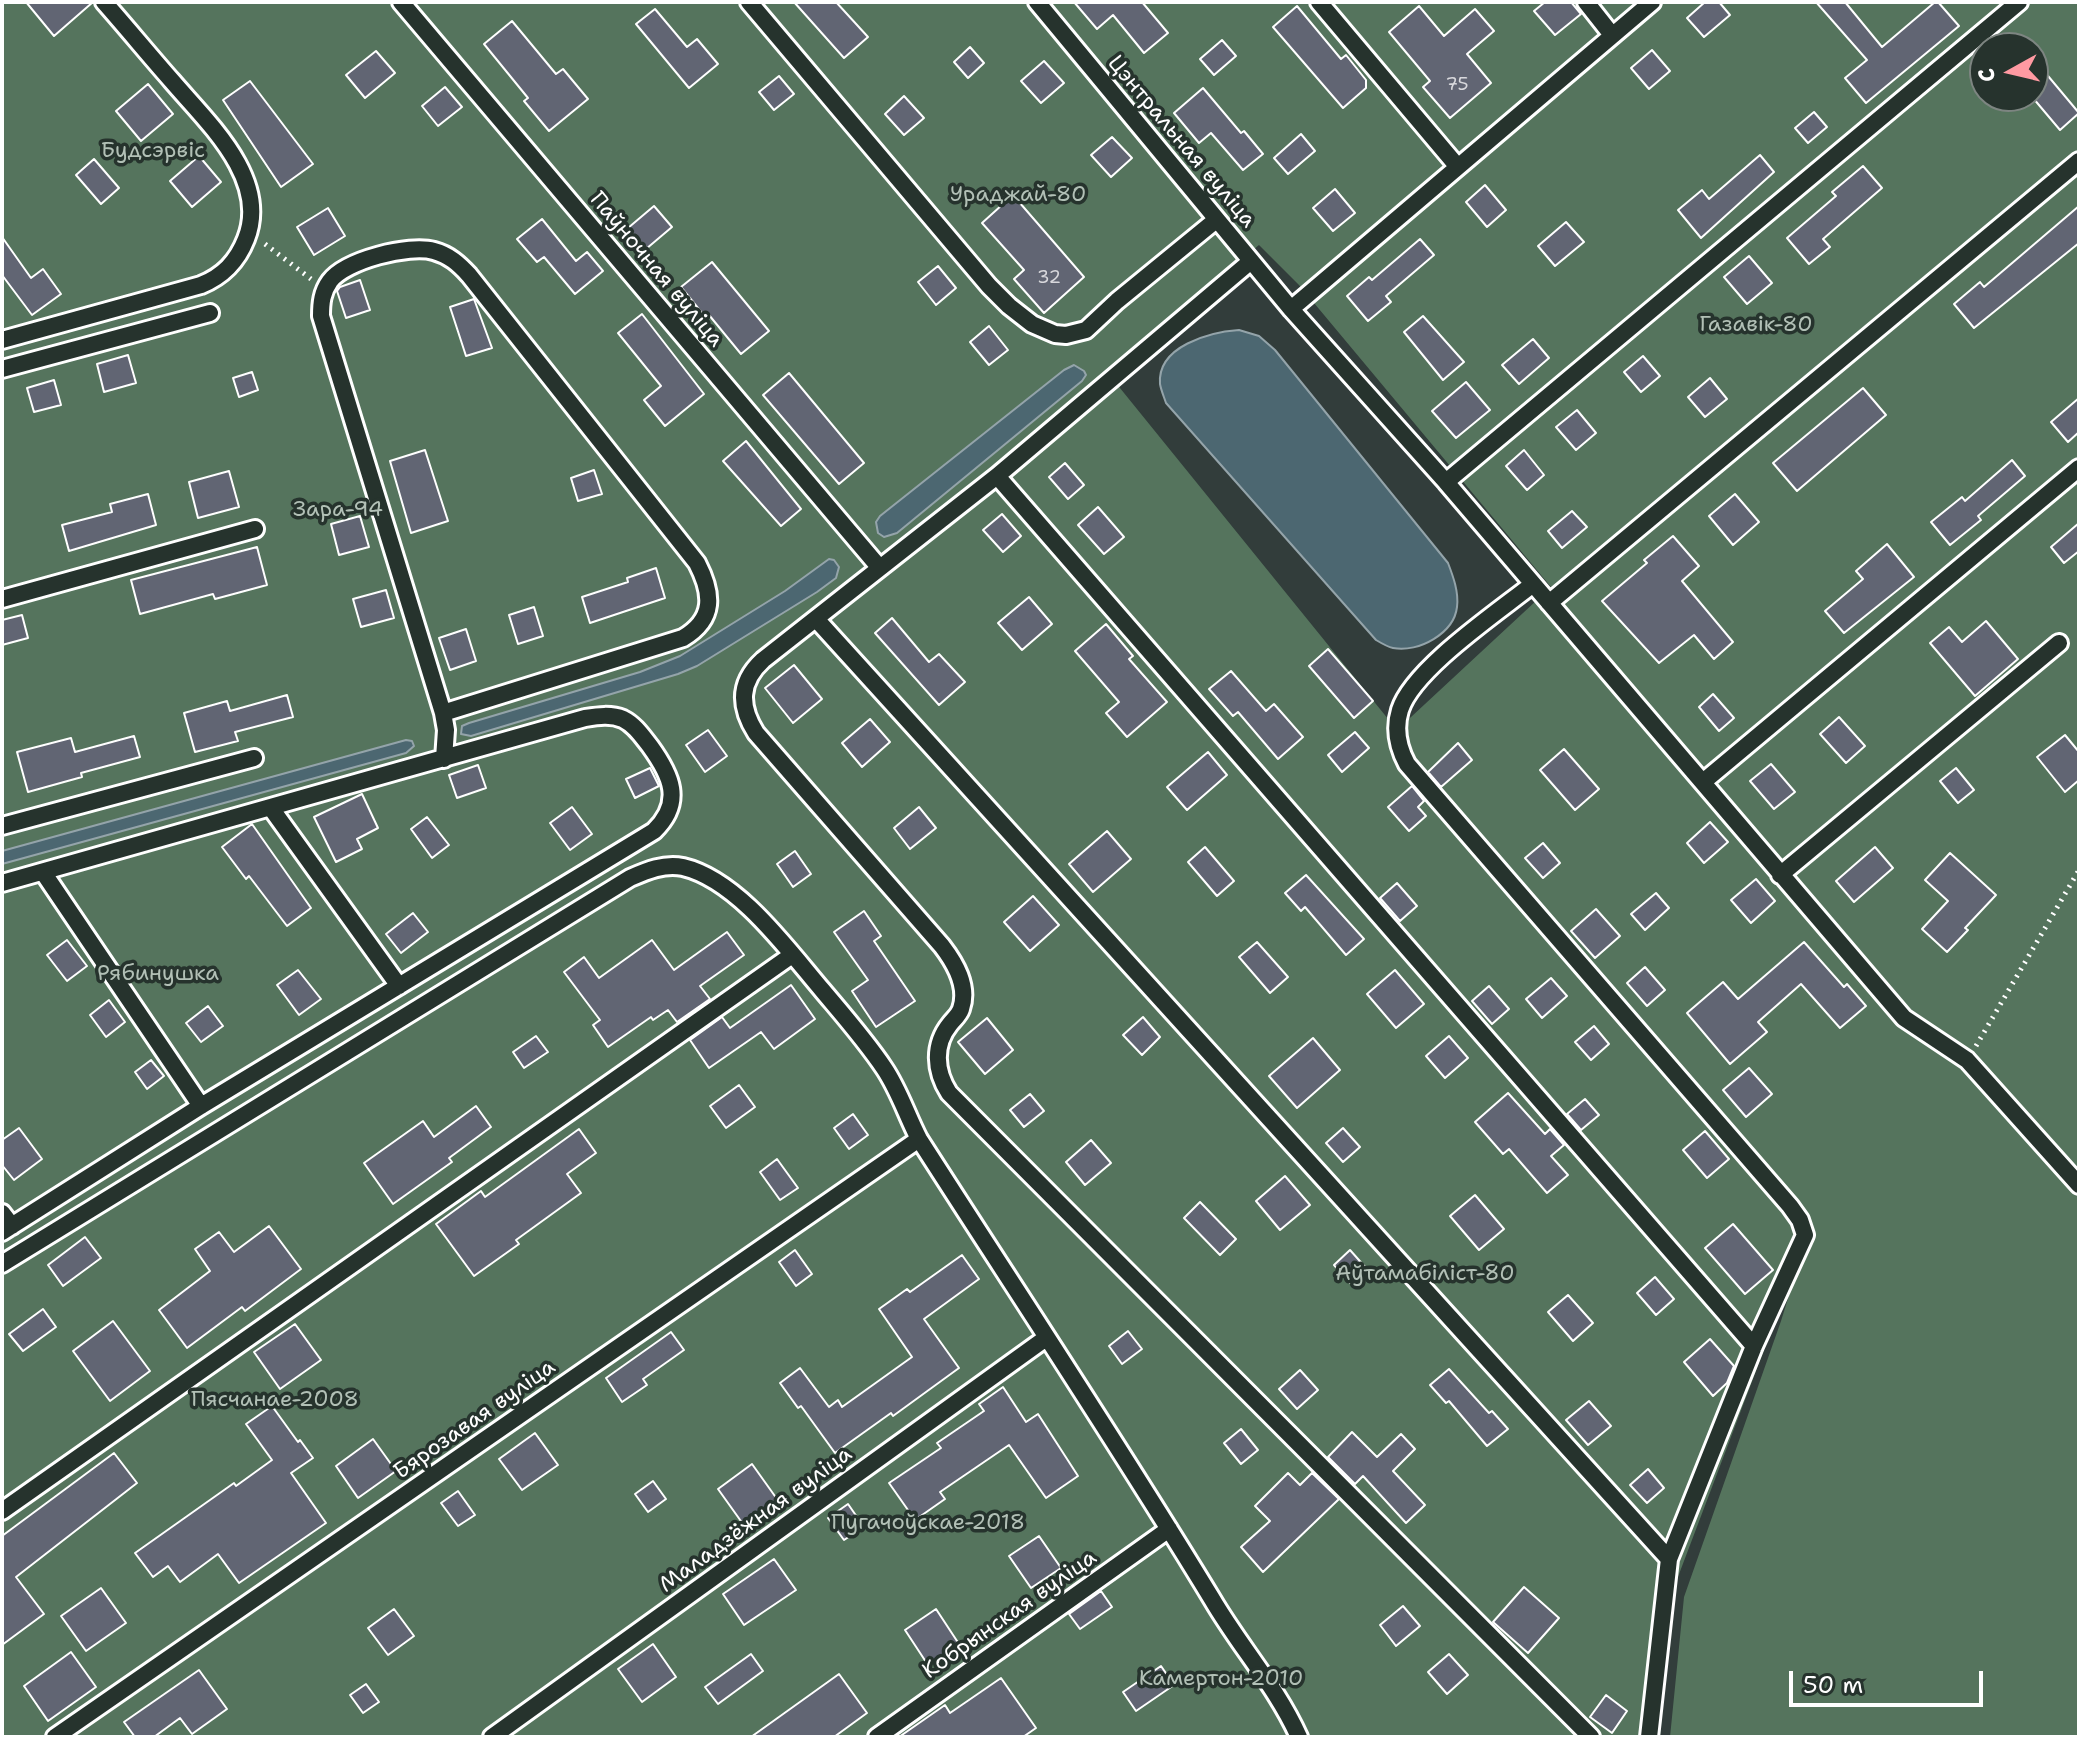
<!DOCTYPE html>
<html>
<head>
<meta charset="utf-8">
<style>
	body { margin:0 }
	#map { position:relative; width:2081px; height:1739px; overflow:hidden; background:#323d3b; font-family:"Shantell Sans",sans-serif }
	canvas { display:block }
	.frame { position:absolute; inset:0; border:4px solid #fff; pointer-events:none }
	.north { position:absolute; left:1969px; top:32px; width:80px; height:80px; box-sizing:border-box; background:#26332d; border:2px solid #7d8581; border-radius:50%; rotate:262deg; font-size:22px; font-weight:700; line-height:32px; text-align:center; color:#fff }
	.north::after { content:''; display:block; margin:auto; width:28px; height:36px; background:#ff9aa2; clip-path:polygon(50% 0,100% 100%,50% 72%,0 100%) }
	.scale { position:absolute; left:1789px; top:1671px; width:194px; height:36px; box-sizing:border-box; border:4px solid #fff; border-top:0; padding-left:10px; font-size:24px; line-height:28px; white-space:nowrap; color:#fff; -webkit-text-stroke:6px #26332d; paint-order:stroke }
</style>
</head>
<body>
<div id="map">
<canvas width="2081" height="1739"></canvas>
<div class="frame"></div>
<div class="north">С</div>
<div class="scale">50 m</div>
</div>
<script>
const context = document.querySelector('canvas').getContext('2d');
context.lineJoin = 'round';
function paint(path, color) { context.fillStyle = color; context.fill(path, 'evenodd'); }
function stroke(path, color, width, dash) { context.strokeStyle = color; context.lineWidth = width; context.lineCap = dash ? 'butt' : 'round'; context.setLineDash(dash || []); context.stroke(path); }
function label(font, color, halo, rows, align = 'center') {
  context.font = font + ' "Shantell Sans",sans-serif'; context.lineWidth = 7; context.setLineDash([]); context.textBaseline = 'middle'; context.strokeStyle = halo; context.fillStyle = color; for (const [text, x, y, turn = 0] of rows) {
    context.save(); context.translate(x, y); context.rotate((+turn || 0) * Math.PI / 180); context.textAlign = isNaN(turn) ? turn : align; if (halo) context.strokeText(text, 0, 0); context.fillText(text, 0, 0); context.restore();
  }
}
paint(new Path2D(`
	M2,2H2079V1737H1670L1684,1597L1781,1321L1809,1231L1673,1590L1660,1737H2ZM1985,48H2033V96H1985ZM1259,245L1299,285L1551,587L1397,730L1107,372Z`), '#55745d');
const water = new Path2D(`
	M1239,330L1259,336L1275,350L1448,563C1453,576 1459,592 1457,607C1454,633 1419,653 1393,648C1388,647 1381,643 1376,640L1166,403C1164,397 1161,390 1160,384C1157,346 1210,332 1239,330Z
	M1074,365L1084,371L1086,375L1082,381L897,533L884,537L878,533L876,522L880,516L1064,370Z
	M829,559L834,560L839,567L836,578L817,592L697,666L678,674L471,736L461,734L462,726L469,723L640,672L680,656L785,591Z
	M406,740L412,741L414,746L406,753L2,864V851Z`);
paint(water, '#4c6771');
stroke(water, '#94a4aa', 2);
const building = new Path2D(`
	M26,2H93L54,36Z
	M794,2H836L868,37L844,58Z
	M1074,2H1142L1168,33L1144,53L1113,15L1097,29Z
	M1545,2H1571L1581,14L1555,35L1534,11Z
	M1705,2H1719L1730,15L1704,37L1687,18Z
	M1816,2H1845L1882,47L1935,2H1938L1959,26L1866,103L1845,78L1867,60Z
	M1297,6L1341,59L1346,55L1366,80V88L1343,108L1273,27Z
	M1419,6L1444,36L1475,9L1494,31L1467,54L1491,83L1450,118L1423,87L1430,81L1389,32Z
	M655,9L687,47L697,39L718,64L689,88L636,24Z
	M512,21L556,74L563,69L588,99L549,131L524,101L528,98L484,44Z
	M1222,40L1236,56L1214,75L1200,59Z
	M970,47L984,63L968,78L954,62Z
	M1652,50L1670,71L1649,89L1631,68Z
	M376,51L395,73L365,98L346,75Z
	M2033,58L2079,113L2060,130L2033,98Z
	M1044,61L1064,83L1041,103L1021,81Z
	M779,76L794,94L774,110L759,92Z
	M250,81L313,164L281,187L223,100Z
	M148,84L173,114L141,141L116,111Z
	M445,87L462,107L438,126L422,106Z
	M1203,88L1241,133L1244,131L1263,154L1243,170L1211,133L1199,143L1174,113Z
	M904,96L924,118L904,135L885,114Z
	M1814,112L1827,127L1808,143L1795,128Z
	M1301,134L1315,151L1288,174L1274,158Z
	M1112,137L1132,158L1111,177L1091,155Z
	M1760,155L1774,172L1701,238L1678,210L1702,190L1709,199Z
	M199,156L221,182L192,207L170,181Z
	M94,159L119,188L101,204L76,175Z
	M1863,166L1882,188L1823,239L1830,247L1809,264L1787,238L1836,196L1832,192Z
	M1485,185L1506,210L1487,227L1466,202Z
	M1335,189L1355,213L1333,231L1313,208Z
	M1013,195L1084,277L1044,313L1014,279L1024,270L982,223Z
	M654,206L672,227L646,249L628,228Z
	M2079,206V243L1974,328L1954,304L1980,282L1984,287Z
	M328,208L345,236L314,255L297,227Z
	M542,219L576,261L587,252L603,271L575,294L544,257L537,262L517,239Z
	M1566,222L1584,242L1555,266L1538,246Z
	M2,237L31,278L43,269L61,294L32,315L2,275Z
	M1420,239L1434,255L1386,296L1391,302L1368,321L1347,296L1369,277L1372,280Z
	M1749,256L1772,283L1747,304L1724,277Z
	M712,262L769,331L741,354L709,315L706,318L681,287Z
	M938,266L956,288L936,305L918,282Z
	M360,280L370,310L346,318L337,291L340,287Z
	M474,299L492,348L466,356L450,307Z
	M642,314L704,394L665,426L644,400L661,386L618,333Z
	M1423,316L1464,362L1443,380L1404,332Z
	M989,326L1008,350L989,365L970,342Z
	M1533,339L1549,358L1519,384L1502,365Z
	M128,355L136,383L104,392L97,364Z
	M1643,356L1660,376L1641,392L1624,372Z
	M252,372L258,390L239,397L233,378Z
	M789,373L864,463L839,484L763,395Z
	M1710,378L1727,399L1705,417L1688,397Z
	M54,380L61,405L34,412L27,388Z
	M1466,382L1490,410L1456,438L1432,411Z
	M1863,388L1886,415L1797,491L1773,463Z
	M2079,398V432L2068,442L2051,422Z
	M1577,410L1596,433L1576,450L1556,427Z
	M746,441L801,509L781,526L723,461Z
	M425,450L448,521L411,533L390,461Z
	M1524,450L1544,475L1527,490L1506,466Z
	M2012,460L2025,476L1978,516L1981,520L1950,545L1931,522L1962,497L1965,501Z
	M1065,463L1084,485L1068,499L1049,477Z
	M594,470L602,494L578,501L571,478Z
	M229,471L239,507L198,518L189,482Z
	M148,494L156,525L69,551L62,525L112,512L110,504Z
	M1735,494L1759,522L1733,545L1709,516Z
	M1098,507L1124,537L1104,554L1078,525Z
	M1572,511L1587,527L1562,548L1548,531Z
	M1002,514L1021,536L1003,552L983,530Z
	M360,516L369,547L339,555L331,524Z
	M2079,523V551L2064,563L2051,547Z
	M1673,536L1699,566L1682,581L1733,642L1714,659L1694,635L1659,663L1602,601L1647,563L1644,560Z
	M1887,544L1914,577L1844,633L1825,611L1863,579L1856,571Z
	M257,547L267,585L215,599L213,594L140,614L131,580Z
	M656,568L665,598L590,623L582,597L628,582L627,578Z
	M386,590L394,618L361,627L353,599Z
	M1029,597L1052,624L1022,650L998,623Z
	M534,607L543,636L518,644L509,615Z
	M22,615L28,638L2,645V620Z
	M892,618L929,662L939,654L965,682L939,705L875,633Z
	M1986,621L2018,659L1975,696L1930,643L1949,627L1962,642Z
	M1106,624L1133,656L1129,659L1167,702L1127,737L1106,713L1119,702L1075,651Z
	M466,629L476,661L450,670L439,638Z
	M1328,649L1373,701L1354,718L1309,666Z
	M794,665L822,699L793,723L765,688Z
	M1231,671L1266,711L1274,704L1303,737L1278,759L1238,712L1233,716L1209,689Z
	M1713,694L1734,718L1719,731L1699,707Z
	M287,695L293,717L235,732L238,741L195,752L184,713L227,701L230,711Z
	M1839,717L1865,746L1846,763L1820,734Z
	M870,719L890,742L862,767L842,743Z
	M708,730L727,756L705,772L686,745Z
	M1355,732L1369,748L1342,772L1328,755Z
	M2065,735L2079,752V780L2065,792L2037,757Z
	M134,736L140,757L81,773L82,777L28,792L17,752L71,738L75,752Z
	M1458,743L1472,760L1441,787L1428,772Z
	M1564,749L1599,789L1575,810L1540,770Z
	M1208,752L1227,775L1187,810L1167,787Z
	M1771,764L1795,792L1774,809L1750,781Z
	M478,765L486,788L457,798L449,775Z
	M650,768L659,786L635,798L626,779Z
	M1956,768L1974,790L1958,803L1940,781Z
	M1412,786L1424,801L1418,807L1426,816L1409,831L1388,807Z
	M362,794L378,828L357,839L362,849L336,862L314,817Z
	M572,807L592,834L570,850L550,823Z
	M919,807L936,828L910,849L894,828Z
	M427,817L449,845L432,858L411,829Z
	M1710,822L1728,842L1704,863L1687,843Z
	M252,824L311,908L287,926L249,876L246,879L222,847Z
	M1107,831L1131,859L1093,892L1069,864Z
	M1543,843L1560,863L1543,878L1525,858Z
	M1205,847L1234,881L1217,896L1188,862Z
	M1875,847L1893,868L1854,902L1836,881Z
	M795,851L811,874L793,887L777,864Z
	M1950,853L1996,895L1965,928L1968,930L1947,952L1922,929L1948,901L1925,880Z
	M1306,875L1364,939L1346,955L1305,907L1301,911L1285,893Z
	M1756,879L1775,901L1751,923L1731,900Z
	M1397,883L1417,906L1400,921L1380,898Z
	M1656,893L1669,908L1645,930L1631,914Z
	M1033,896L1059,925L1030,951L1004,922Z
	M1596,909L1620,936L1595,958L1571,931Z
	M864,911L881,936L874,941L915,1001L876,1027L852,991L868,980L834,932Z
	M413,913L428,932L401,953L386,934Z
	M727,932L744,955L700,986L710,999L677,1022L668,1010L653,1020L651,1017L608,1047L593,1025L600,1020L564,972L584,957L599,978L652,940L674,970Z
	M67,940L87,966L67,981L47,955Z
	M1257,942L1288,977L1270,993L1239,957Z
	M1804,942L1844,987L1847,984L1866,1006L1840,1028L1801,984L1758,1022L1767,1032L1730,1064L1687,1013L1723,982L1738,999Z
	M1645,967L1665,990L1647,1006L1627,983Z
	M298,970L321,999L299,1015L277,985Z
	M1395,970L1424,1004L1396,1028L1367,994Z
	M1551,978L1567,996L1542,1018L1526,999Z
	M791,985L815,1019L774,1049L761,1032L709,1068L690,1040L722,1017L730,1028Z
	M1489,986L1509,1009L1492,1024L1472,1001Z
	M109,1000L125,1022L106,1037L90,1015Z
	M208,1006L223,1026L201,1042L186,1023Z
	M1143,1017L1160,1037L1142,1055L1123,1035Z
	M987,1018L1013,1050L985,1074L958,1042Z
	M1594,1026L1609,1044L1591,1060L1575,1042Z
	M536,1036L548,1052L524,1068L513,1052Z
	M1449,1036L1468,1058L1445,1078L1426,1056Z
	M1313,1038L1340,1070L1297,1108L1269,1076Z
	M151,1060L164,1076L147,1089L135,1072Z
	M1749,1068L1772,1094L1746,1117L1723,1090Z
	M739,1085L755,1107L726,1128L710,1106Z
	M1508,1093L1545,1134L1550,1129L1564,1145L1551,1156L1568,1175L1547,1193L1509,1149L1503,1154L1475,1122Z
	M1030,1094L1044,1111L1024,1127L1010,1110Z
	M1585,1099L1599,1115L1581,1130L1567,1114Z
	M476,1106L491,1127L449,1158L452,1162L393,1204L364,1163L423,1121L434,1137Z
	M853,1114L868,1135L849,1149L834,1128Z
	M19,1128L42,1159L14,1180L2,1165V1140Z
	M1343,1128L1360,1147L1343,1162L1326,1143Z
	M579,1129L596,1153L567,1174L581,1193L516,1240L519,1244L474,1276L436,1224L481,1191L485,1197Z
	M1705,1131L1729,1159L1707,1178L1683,1150Z
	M1091,1140L1111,1163L1085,1185L1066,1162Z
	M777,1159L798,1188L780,1200L760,1172Z
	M1285,1176L1310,1205L1280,1230L1256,1201Z
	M1475,1195L1504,1229L1479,1250L1450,1216Z
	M1200,1202L1236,1239L1220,1255L1184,1218Z
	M1733,1224L1773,1270L1745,1294L1705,1248Z
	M269,1226L301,1269L245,1311L242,1307L187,1348L159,1310L210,1271L195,1249L219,1232L234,1252Z
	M85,1237L101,1258L63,1286L48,1265Z
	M795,1250L812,1274L796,1286L779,1262Z
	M1350,1250L1366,1268L1350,1283L1334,1265Z
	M962,1255L979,1279L924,1319L959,1368L893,1416L891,1413L835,1453L801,1406L798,1408L780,1383L800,1368L829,1407L838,1400L842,1407L912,1357L879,1309L907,1289L910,1292Z
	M1655,1277L1674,1299L1656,1315L1637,1293Z
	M1568,1295L1593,1323L1573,1341L1548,1312Z
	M43,1309L56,1327L23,1351L9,1334Z
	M113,1321L150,1371L110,1401L73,1351Z
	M295,1324L321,1360L280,1389L254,1352Z
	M1128,1331L1142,1349L1122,1364L1109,1346Z
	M671,1332L684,1350L643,1379L647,1385L622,1402L606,1378Z
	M1710,1339L1734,1366L1727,1383L1713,1396L1684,1362Z
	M1449,1369L1489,1413L1492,1411L1508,1429L1487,1446L1449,1401L1446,1403L1430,1385Z
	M1300,1370L1318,1390L1297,1409L1279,1389Z
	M1003,1387L1026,1422L1038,1414L1078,1476L1046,1498L1009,1445L940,1492L945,1499L915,1520L889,1483L941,1448L937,1443L984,1411L979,1404Z
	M1589,1401L1611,1426L1588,1445L1566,1420Z
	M272,1406L298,1442L300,1440L313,1458L291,1473L326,1523L239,1583L218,1554L180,1582L168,1566L153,1577L135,1553L234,1483L236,1486L272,1460L246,1424Z
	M1241,1429L1258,1450L1241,1464L1224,1443Z
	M1352,1432L1377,1457L1401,1434L1415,1449L1393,1471L1425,1505L1406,1523L1363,1476L1355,1484L1328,1457Z
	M535,1433L558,1465L522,1490L499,1459Z
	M373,1439L396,1471L358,1498L336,1466Z
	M114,1453L137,1483L16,1577L44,1614L2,1645V1536Z
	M752,1464L777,1499L743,1524L718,1489Z
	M1648,1469L1664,1488L1647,1503L1630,1485Z
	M1288,1473L1300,1485L1312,1473L1339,1499L1263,1572L1241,1547L1270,1521L1255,1506Z
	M653,1481L666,1499L648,1512L635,1494Z
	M458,1491L475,1515L458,1526L441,1503Z
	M848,1504L864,1527L844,1540L828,1518Z
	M1039,1536L1061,1568L1031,1588L1009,1556Z
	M774,1559L796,1590L744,1625L723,1594Z
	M1524,1587L1559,1618L1528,1653L1493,1622Z
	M101,1588L126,1623L86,1651L61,1616Z
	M1101,1591L1112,1607L1080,1629L1069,1614Z
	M1403,1606L1420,1626L1396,1646L1380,1625Z
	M394,1609L414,1636L388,1655L368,1628Z
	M936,1609L959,1644L928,1665L905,1630Z
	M653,1644L676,1677L642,1702L618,1669Z
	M71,1652L96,1687L48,1721L24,1686Z
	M751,1654L763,1671L718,1704L705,1687Z
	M1449,1654L1468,1675L1447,1694L1428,1672Z
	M1161,1666L1174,1685L1136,1711L1123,1692Z
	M199,1670L227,1709L192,1734L180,1718L154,1737H135L124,1722Z
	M839,1674L867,1713L834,1737H751Z
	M1001,1678L1036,1728L1023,1737H899L945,1705L950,1713Z
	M366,1684L379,1702L363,1713L350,1695Z
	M1606,1695L1627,1711L1612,1733L1590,1717Z`);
paint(building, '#616573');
stroke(building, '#fff', 2);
const lane = new Path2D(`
	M401,2L879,567
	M749,2L989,286L1009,306L1032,324L1055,334L1066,335L1086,330L1117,301L1216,220
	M1037,2L1291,309L1446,482L1904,1018L1967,1060L2079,1185
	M1319,2L1458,167
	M1586,2L1612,35
	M1251,261L997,476L763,660C739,682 739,706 756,733L942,946C955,963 969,986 961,1009C959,1015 954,1019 950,1024C933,1045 935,1071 949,1093L1591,1737
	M1291,309L1652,2
	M2,340L201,285C223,276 237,262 246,239C270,179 207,122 172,81C149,55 127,28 104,2
	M2,369L210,313
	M997,476L1754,1346
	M1446,482L2019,2
	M1533,584C1498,612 1413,669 1400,710C1394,729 1398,747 1407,764L1790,1206L1800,1220L1805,1235L1754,1346L1669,1559L1649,1737
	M2,599L255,529
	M1549,603L2079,161
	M817,620L1669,1559
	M443,713L683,638C715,619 713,594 697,563L469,275C459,264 449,255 434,251C409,244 346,260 330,281C322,292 321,303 321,316L443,713L446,730L444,759
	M1703,782L2079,468
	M271,808L399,986
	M2,826L254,758
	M43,872L201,1106
	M1780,875L2059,643
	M2,883L585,718C598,716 611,714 623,719C635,725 642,736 650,746C671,775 684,802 654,831L201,1106L2,1232
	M2,1213L12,1226
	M2,1264L630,878C646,871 664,863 683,867C738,880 788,950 823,991C844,1016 866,1041 884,1068C899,1090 907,1116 919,1139C1017,1292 1118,1444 1212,1599C1240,1647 1276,1686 1299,1737
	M2,1511L792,955
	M55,1737L919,1139
	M492,1737L1046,1338
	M877,1737L1169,1529`);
stroke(lane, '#fff', 22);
stroke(new Path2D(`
	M265,244L311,279
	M1976,1046L2079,870`), '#fff', 5, [2, 6]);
stroke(lane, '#26332d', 16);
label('18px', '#d8d8dc', null, [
	["75",1457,85],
	["32",1049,278]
]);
label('22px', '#fff', '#26332d', [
	["Цэнтральная вуліца",1181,142,50],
	["Паўночная вуліца",656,270,50],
	["Бярозавая вуліца",475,1420,-35],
	["Маладзёжная вуліца",756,1520,-36],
	["Кобрынская вуліца",1010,1615,-35]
]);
label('22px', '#b2c0b6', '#26332d', [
	["Будсэрвіс",153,151],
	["Ураджай-80",1018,195],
	["Газавік-80",1756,325],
	["Зара-94",338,510],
	["Рябинушка",158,974],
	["Аўтамабіліст-80",1425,1274],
	["Пясчанае-2008",275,1400],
	["Пугачоўскае-2018",928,1523],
	["Камертон-2010",1221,1679]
]);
</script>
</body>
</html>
